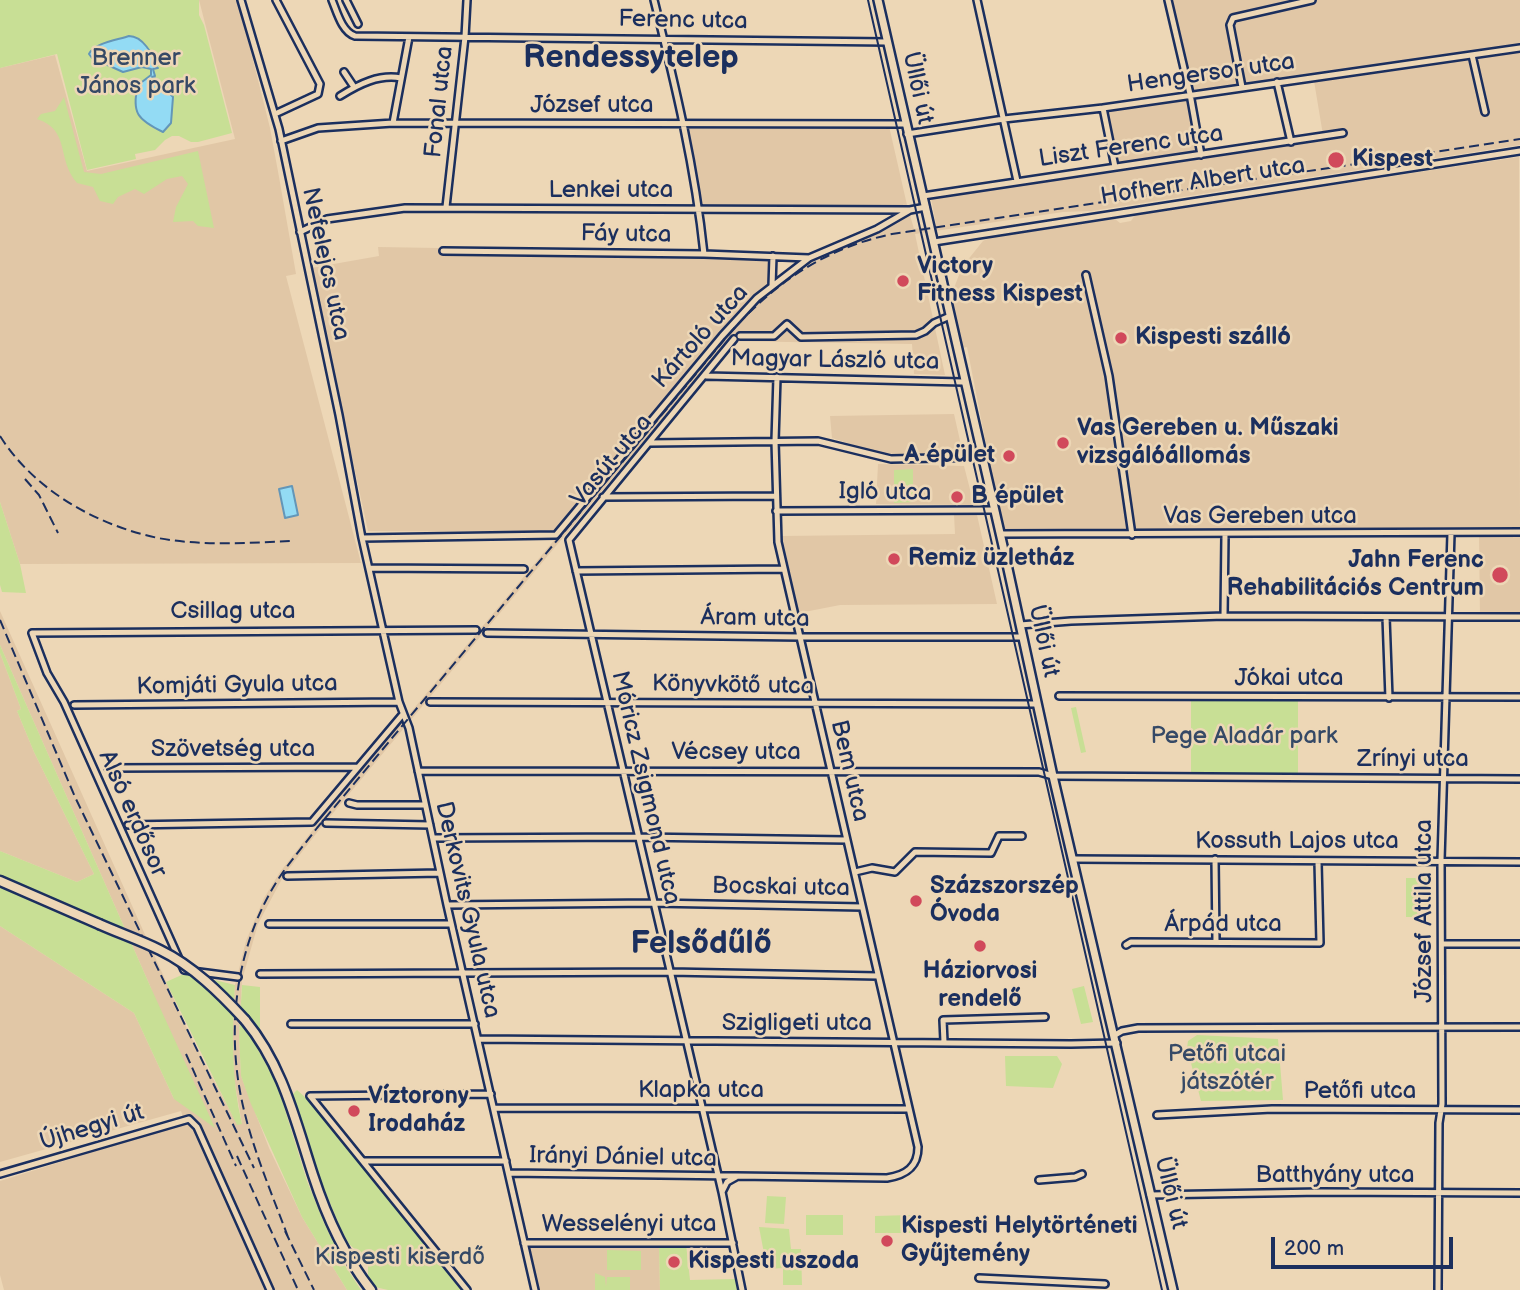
<!DOCTYPE html>
<html>
<head>
<meta charset="utf-8">
<style>
	body { margin:0 }
	#map { position:relative; width:1520px; height:1290px; overflow:hidden; background:#edd7b6; font-family:"Balsamiq Sans",sans-serif }
	canvas { display:block }
	.scale { position:absolute; left:1271px; top:1237px; width:182px; height:32px; box-sizing:border-box; border:4px solid #1b2f5e; border-top:0; padding-left:9px; font-size:21px; line-height:24px; white-space:nowrap; color:#1b2f5e; -webkit-text-stroke:5px #edd7b6; paint-order:stroke }
</style>
</head>
<body>
<div id="map">
<canvas width="1520" height="1290"></canvas>
<div class="scale">200 m</div>
</div>
<script>
const context = document.querySelector('canvas').getContext('2d');
context.lineJoin = 'round';
function paint(path, color) { context.fillStyle = color; context.fill(path, 'evenodd'); }
function stroke(path, color, width, dash) { context.strokeStyle = color; context.lineWidth = width; context.lineCap = dash ? 'butt' : 'round'; context.setLineDash(dash || []); context.stroke(path); }
function label(font, color, halo, rows, align = 'center') {
  context.font = font + ' "Balsamiq Sans",sans-serif'; context.lineWidth = 5; context.setLineDash([]); context.textBaseline = 'middle'; context.strokeStyle = halo; context.fillStyle = color; for (const [text, x, y, turn = 0] of rows) {
    context.save(); context.translate(x, y); context.rotate((+turn || 0) * Math.PI / 180); context.textAlign = isNaN(turn) ? turn : align; if (halo) context.strokeText(text, 0, 0); context.fillText(text, 0, 0); context.restore();
  }
}
paint(new Path2D(`
	M199,0H238L270,128L279,177L296,274L286,276L361,563L20,564L0,502V68L55,55L87,171L235,139Z
	M1171,0H1520V145L1091,211L1063,212L915,234L945,375L914,374L912,344L727,341L319,830L284,875L258,924L242,980L239,1036L241,1076L269,1148L302,1217L347,1290H4L0,1275V1181L185,1123L181,1111L0,1162V926L134,1013L174,1099L151,988L0,645V611L190,1035L237,1124H242L234,1078L232,1035L235,985L246,941L264,898L280,872L315,827L561,532L368,531L311,268L379,256L378,247L438,248L448,254L770,259L768,291L804,266L864,239L910,215L914,229L936,225L931,198L1118,172L1107,110L1187,98L1199,153L1323,135L1313,75L1191,92Z
	M687,125L889,126L907,205H699Z
	M1519,157L1520,527L1003,531L967,347L962,348L951,296L962,267L983,241L989,238L1115,219L1120,223L1131,221L1135,215Z
	M954,414L963,454L920,455L878,453L832,438L830,416Z
	M878,464L964,466L974,505L876,504Z
	M954,514L977,515L997,604L840,605L799,613L782,536L955,534Z
	M1479,532H1520V617H1480Z
	M0,653L21,709L17,711L34,752L94,874L77,882L0,851Z
	M659,1245L660,1290H539L530,1247Z`), '#e1c7a6');
paint(new Path2D(`
	M0,0H199V15L204,25L232,133L198,142H191L179,136H172L165,140L155,150L135,154L136,159L87,170L57,54L0,68Z
	M64,97L84,172L101,174L198,151L214,228L198,226L193,221L173,222L176,207L188,184L182,176L167,179L144,194L135,189L118,197L113,204L100,201L93,187L77,183C56,159 71,130 37,119L41,114L55,111Z
	M913,469V502L894,503V470Z
	M0,502L20,564L26,593L2,592L0,585Z
	M0,645L151,988L215,1128L174,1099L134,1013L0,926V851L77,882L94,874L34,752L17,711L21,709L0,653Z
	M1191,701H1298V773H1191Z
	M1076,707L1086,752L1081,753L1071,708Z
	M1406,878H1427V917H1406Z
	M186,973L235,985C232,1032 231,1078 242,1124L237,1125L166,982Z
	M242,985L260,987V1032L252,1039L277,1084L307,1181L324,1223L344,1264L361,1290H347L302,1217L251,1104L241,1076L239,1036Z
	M1084,986L1093,1022L1081,1024L1072,989Z
	M1197,1035L1278,1039L1283,1100L1201,1101L1187,1048L1188,1041Z
	M1005,1056H1057L1062,1064L1053,1088L1006,1086Z
	M297,1090L322,1112L467,1290H388L375,1287L368,1276V1261L349,1244L340,1227L321,1181L293,1094Z
	M767,1196L786,1197L784,1224L765,1223Z
	M806,1215H843V1235H806Z
	M911,1215V1233H875V1216Z
	M759,1227L789,1229L791,1249H801L802,1285H783V1268L767,1269Z
	M686,1244L690,1280L735,1279L737,1290H660L659,1245Z
	M607,1250L641,1251V1270H607Z
	M595,1273L605,1277L606,1287L607,1277H630V1290H595Z`), '#c8df95');
const water = new Path2D(`
	M129,36C142,36 154,54 155,66L158,68L153,69L155,76L152,77L158,80L173,97L171,123L163,132C138,120 131,113 138,85L151,75V69L142,67L123,72L92,58L89,54C94,43 117,40 129,36Z
	M292,486L298,515L285,518L279,489Z`);
paint(water, '#93dbf4');
stroke(water, '#6396b8', 2);
const minor = new Path2D(`
	M241,0L279,129L339,415L362,538L399,702L409,728L447,905L535,1290
	M332,0C337,12 342,32 355,36L888,42
	M346,0L358,24
	M654,0C675,84 695,167 704,254
	M977,0L1017,181
	M1168,0L1190,94L1201,155
	M1472,55L1485,112
	M344,72L354,87
	M1277,82L1291,142
	M1242,87L1230,25L1233,18L1312,0
	M340,96C359,84 379,74 401,78
	M1103,108L1115,167
	M275,114L318,94L320,84L276,0
	M393,123L409,37
	M907,134L1004,119L1103,108L1520,48
	M281,141L318,128L393,123L904,124
	M923,196L1343,133
	M446,207L465,37L467,0
	M300,232L327,219L405,208L910,210L926,207
	M934,242L1520,151
	M443,251L704,254L809,258
	M1086,275L1109,376L1132,535
	M772,286L773,256
	M740,336H774L787,324L801,337L916,335L925,331L934,323L950,316
	M734,339L569,540L722,1192L742,1290
	M706,376L963,382
	M650,443L818,441L891,459L982,457
	M603,497L776,496
	M776,511L994,510
	M1000,534L1520,532
	M362,538L556,535L722,336L757,298L809,258L877,229L910,210
	M370,568L524,569
	M576,571L784,569
	M1224,616L1225,535
	M1386,617L1389,698
	M1020,625L1071,621L1224,616L1520,617
	M487,633L800,637H1022
	M1059,696L1520,697
	M430,702L1037,704
	M74,705L399,702
	M108,768L358,767
	M418,771L1039,772L1053,776L1520,779
	M349,803L357,805H425
	M326,823L430,825
	M128,825L312,822L403,714
	M433,838L638,837L847,840
	M1073,859L1520,862
	M1215,859L1216,941
	M855,872L872,868L895,872L915,852L991,853L999,836H1022
	M287,876L440,873
	M447,905L654,903L862,907
	M269,924H451
	M1442,944H1520
	M1126,945L1131,942L1320,943L1318,862
	M260,974L670,972L878,976
	M238,977L184,970L64,702L47,673L32,633L476,630
	M291,1024H475
	M1115,1035L1122,1031L1138,1028C1265,1027 1393,1027 1520,1027
	M478,1039L1071,1044L1117,1043
	M944,1042L943,1020L1045,1017
	M494,1108L909,1109
	M1157,1115L1272,1109L1520,1110
	M364,1161H506
	M509,1173L887,1178C906,1175 918,1167 918,1147L778,542L775,441L777,377
	M0,1174L189,1119L197,1127L270,1290
	M1039,1180L1075,1177L1082,1174
	M722,1192L727,1182L736,1177
	M1150,1195L1321,1192L1520,1193
	M524,1243H733
	M979,1278L1105,1284
	M467,1290L310,1096L491,1094
	M1438,1290L1439,1123L1442,1104L1441,860L1451,533`);
const secondary = new Path2D(`
	M878,0L1003,546L1053,776L1173,1290`);
const primary = new Path2D(`
	M0,881L99,924
	M245,1020C283,1066 295,1120 313,1175C326,1215 345,1257 371,1290`);
stroke(minor, '#1b2f5e', 10);
stroke(secondary, '#1b2f5e', 12);
stroke(primary, '#1b2f5e', 13);
stroke(minor, '#edd7b6', 5);
stroke(secondary, '#edd7b6', 7);
stroke(primary, '#edd7b6', 8);
stroke(new Path2D(`
	M868,0L1162,1290`), '#1b2f5e', 2);
stroke(new Path2D(`
	M0,436C34,490 96,525 158,538C200,546 248,543 291,541
	M25,479L39,495L58,533
	M0,620L75,797L254,1168
	M186,1054L236,1166
	M237,1156L298,1290
	M285,1231L314,1290
	M288,1237C272,1194 253,1150 243,1106C225,1028 236,942 281,875C292,859 305,844 317,828L730,333C775,282 826,248 892,234L1520,139`), '#1b2f5e', 2, [10, 5]);
const primaryBridge = new Path2D(`
	M99,924C119,933 140,940 160,950C193,966 220,993 245,1020`);
stroke(primaryBridge, '#1b2f5e', 13, []);
stroke(primaryBridge, '#edd7b6', 8);
for (const [x, y, r, color] of [
	[1336,160,9,"#d1495b"],
	[903,281,7,"#d1495b"],
	[1121,338,7,"#d1495b"],
	[1063,443,7,"#d1495b"],
	[1009,456,7,"#d1495b"],
	[957,497,7,"#d1495b"],
	[894,559,7,"#d1495b"],
	[1500,575,9,"#d1495b"],
	[916,901,7,"#d1495b"],
	[980,946,7,"#d1495b"],
	[354,1111,7,"#d1495b"],
	[887,1241,7,"#d1495b"],
	[674,1262,7,"#d1495b"]
]) { const dot = new Path2D(); dot.arc(x, y, r, 0, 2 * Math.PI); context.fillStyle = color; context.fill(dot); stroke(dot, '#edd7b6', 2.5); }
label('24px', '#1b2f5e', '#edd7b6', [
	["Ferenc utca",683,21,1],
	["Hengersor utca",1211,74,-8],
	["Üllői út",917,88,78],
	["Fonal utca",440,102,-84],
	["József utca",592,106],
	["Liszt Ferenc utca",1131,147,-8],
	["Hofherr Albert utca",1203,182,-9],
	["Lenkei utca",611,191],
	["Fáy utca",626,235,1],
	["Nefelejcs utca",325,264,78],
	["Kártoló utca",701,337,-48],
	["Magyar László utca",835,361,1],
	["Vasút utca",612,461,-50],
	["Igló utca",885,493,1],
	["Vas Gereben utca",1260,517],
	["Csillag utca",233,612],
	["Áram utca",755,619,1],
	["Üllői út",1043,641,78],
	["Jókai utca",1289,679],
	["Komjáti Gyula utca",237,686,-1],
	["Könyvkötő utca",733,686,1],
	["Szövetség utca",233,750],
	["Vécsey utca",736,753],
	["Zrínyi utca",1413,760],
	["Bem utca",849,771,77],
	["Móricz Zsigmond utca",645,788,77],
	["Alsó erdősor",132,814,66],
	["Kossuth Lajos utca",1297,842],
	["Bocskai utca",781,888,1],
	["Derkovits Gyula utca",467,910,77],
	["József Attila utca",1425,911,-90],
	["Árpád utca",1223,925],
	["Szigligeti utca",797,1024],
	["Klapka utca",701,1091],
	["Petőfi utca",1360,1092],
	["Újhegyi út",92,1128,-17],
	["Irányi Dániel utca",623,1158,1],
	["Batthyány utca",1335,1176],
	["Üllői út",1170,1193,76],
	["Wesselényi utca",629,1225]
]);
label('24px', '#354966', '#edd7b6', [
	["Brenner",136,59],
	["János park",136,87],
	["Pege Aladár park",1244,737],
	["Petőfi utcai",1227,1055],
	["játszótér",1227,1083],
	["Kispesti kiserdő",400,1258]
]);
label('bold 24px', '#1b2f5e', '#edd7b6', [
	["Kispest",1352,160],
	["Victory",917,267],
	["Fitness Kispest",917,295],
	["Kispesti szálló",1135,338],
	["Vas Gereben u. Műszaki",1077,429],
	["vizsgálóállomás",1077,457],
	["A épület",995,456,"right"],
	["B épület",971,497],
	["Remiz üzletház",908,559],
	["Jahn Ferenc",1484,561,"right"],
	["Rehabilitációs Centrum",1484,589,"right"],
	["Százszorszép",930,887],
	["Óvoda",930,915],
	["Háziorvosi",980,972,"center"],
	["rendelő",980,1000,"center"],
	["Víztorony",368,1097],
	["Irodaház",368,1125],
	["Kispesti Helytörténeti",901,1227],
	["Gyűjtemény",901,1255],
	["Kispesti uszoda",688,1262]
], 'left');
label('bold 32px', '#1b2f5e', '#edd7b6', [
	["Rendessytelep",631,59],
	["Felsődűlő",701,945]
]);
</script>
</body>
</html>
